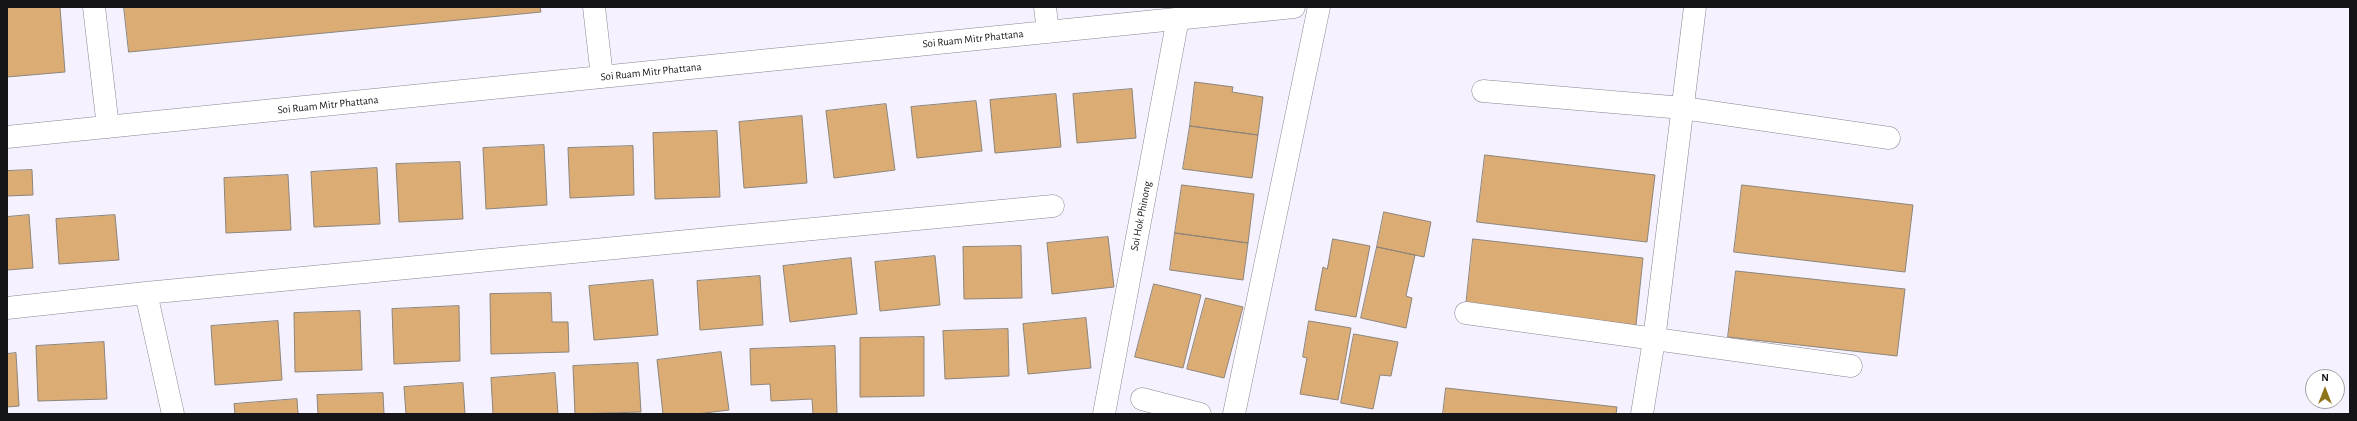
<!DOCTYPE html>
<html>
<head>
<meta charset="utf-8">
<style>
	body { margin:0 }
	#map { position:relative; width:2357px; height:421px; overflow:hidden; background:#f5f1fe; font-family:"Alegreya Sans",sans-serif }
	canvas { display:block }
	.frame { position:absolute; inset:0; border:8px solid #151418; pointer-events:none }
	.north { position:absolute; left:2305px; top:369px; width:40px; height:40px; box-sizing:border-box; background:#fff; border:1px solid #a1a1a3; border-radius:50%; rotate:0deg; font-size:11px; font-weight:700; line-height:16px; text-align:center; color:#151418 }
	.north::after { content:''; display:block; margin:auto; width:14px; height:18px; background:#8e7519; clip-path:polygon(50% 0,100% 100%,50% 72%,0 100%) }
</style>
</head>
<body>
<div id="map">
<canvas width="2357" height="421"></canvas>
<div class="frame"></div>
<div class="north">N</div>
</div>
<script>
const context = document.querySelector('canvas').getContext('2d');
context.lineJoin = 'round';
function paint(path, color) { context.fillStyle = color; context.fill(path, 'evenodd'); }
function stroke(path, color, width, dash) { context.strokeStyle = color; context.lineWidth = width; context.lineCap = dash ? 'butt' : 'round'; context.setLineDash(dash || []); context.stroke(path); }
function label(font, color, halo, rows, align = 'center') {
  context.font = font + ' "Alegreya Sans",sans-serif'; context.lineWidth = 3; context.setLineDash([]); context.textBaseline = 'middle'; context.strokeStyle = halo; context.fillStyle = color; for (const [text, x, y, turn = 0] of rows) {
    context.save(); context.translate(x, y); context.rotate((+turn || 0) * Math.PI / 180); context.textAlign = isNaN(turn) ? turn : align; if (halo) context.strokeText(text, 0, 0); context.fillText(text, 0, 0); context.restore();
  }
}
const building = new Path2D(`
	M7,7H60L65,72L7,77Z
	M124,7H540L541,12L129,52Z
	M1195,82L1233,87L1232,92L1263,97L1258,135L1190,126Z
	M1132,89L1136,138L1077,143L1073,94Z
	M1056,94L1061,147L995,153L990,100Z
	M976,101L982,151L917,158L911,107Z
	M886,104L895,170L834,178L826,111Z
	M802,116L807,183L744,188L739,122Z
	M1190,126L1258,135L1252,178L1183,169Z
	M717,131L720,197L655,199L653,133Z
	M544,145L547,205L486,209L483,148Z
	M633,146L634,195L570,198L568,148Z
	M1485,155L1655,175L1647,242L1477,222Z
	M460,162L463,219L399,222L396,164Z
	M377,168L380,224L314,227L311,172Z
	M32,170L33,195L7,196V171Z
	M288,175L291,230L226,233L224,178Z
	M1182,185L1254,194L1248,243L1175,233Z
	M1742,185L1913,205L1905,272L1734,252Z
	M1384,212L1431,222L1424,257L1377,247Z
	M29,215L33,268L7,270V217Z
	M115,215L119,260L59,264L56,219Z
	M1175,233L1248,243L1243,280L1170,270Z
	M1108,237L1114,287L1052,294L1047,243Z
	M1333,239L1370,246L1356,317L1315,310L1323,267L1327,269Z
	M1473,239L1643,258L1636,325L1466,306Z
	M1021,246L1022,298L964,299L963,247Z
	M1377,247L1415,255L1406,296L1412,298L1406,328L1361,318Z
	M935,256L940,305L880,311L875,262Z
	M851,258L857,314L790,322L783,266Z
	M1736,271L1905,289L1897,356L1728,337Z
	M760,276L763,325L700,330L697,281Z
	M653,280L658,335L594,340L589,286Z
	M1154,284L1201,295L1183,368L1135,357Z
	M551,293L552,322H568L569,352L491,354L490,294Z
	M1206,298L1243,307L1224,378L1187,369Z
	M459,306L460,361L394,364L392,309Z
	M360,311L362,370L295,372L294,313Z
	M1086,318L1091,368L1028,374L1023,324Z
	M278,321L282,380L215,385L211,326Z
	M1309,321L1351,328L1338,400L1300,394L1307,358L1303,357Z
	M1008,329L1009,376L945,379L943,331Z
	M1354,334L1398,342L1391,376L1380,375L1373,409L1341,403Z
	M924,337V396L860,397V338Z
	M104,342L107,399L38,401L36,346Z
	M835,346L837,414H813L812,399L771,401L770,384L751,385L750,349Z
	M721,352L729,410L697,414H663L657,360Z
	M16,353L19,406L7,407V354Z
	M638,363L641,412L575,414L573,366Z
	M555,373L558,414H493L491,378Z
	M463,383L465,414H406L404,387Z
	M1446,388L1617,407L1616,414H1443Z
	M383,393L384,414H318L317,395Z
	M297,399L298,414H235L234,404Z`);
paint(building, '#dcac75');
stroke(building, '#8c847b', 1);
const minor = new Path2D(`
	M94,7L108,127
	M594,7L602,77
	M1045,7L1048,32
	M1483,91L1683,108L1889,138
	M7,137L1294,7
	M146,293L173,414
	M7,308L146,293L1053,206
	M1466,313L1851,366
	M1142,399L1200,414
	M1104,414L1178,18
	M1234,414L1319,7
	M1642,414L1654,340L1695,7`);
stroke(minor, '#898590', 23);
stroke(minor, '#fff', 22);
label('11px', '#151418', '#fff', [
	["Soi Ruam Mitr Phattana",973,39,-6],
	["Soi Ruam Mitr Phattana",651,72,-6],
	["Soi Ruam Mitr Phattana",328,105,-6],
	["Soi Hok Phinong",1141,216,-79]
]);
</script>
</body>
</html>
